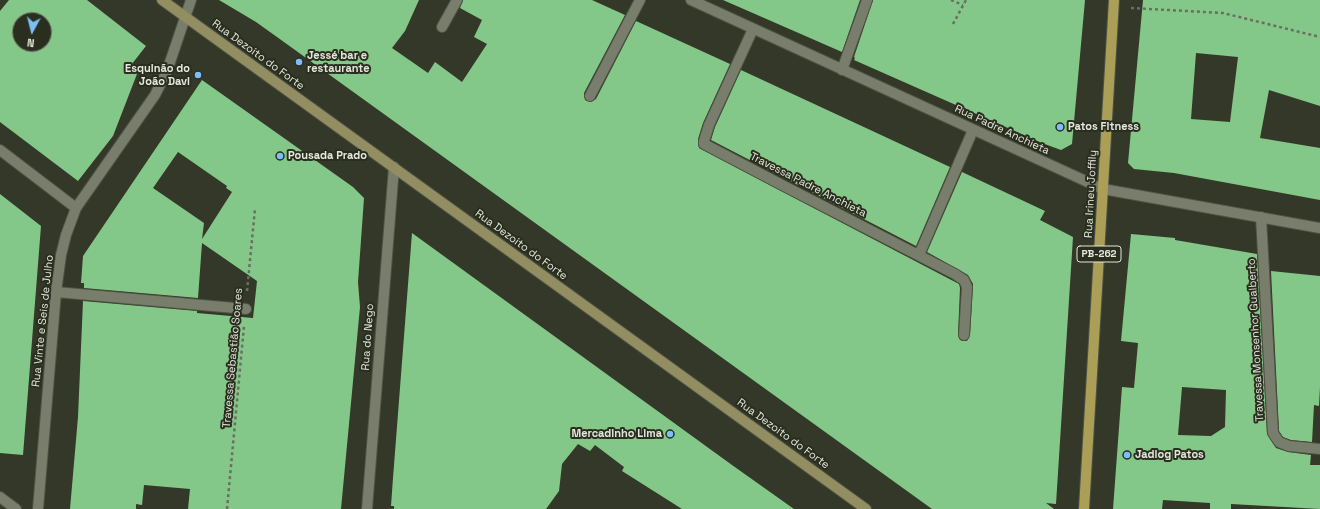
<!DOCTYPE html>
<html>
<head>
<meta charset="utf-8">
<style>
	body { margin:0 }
	#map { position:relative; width:1320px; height:509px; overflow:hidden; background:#343828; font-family:"Space Grotesk",sans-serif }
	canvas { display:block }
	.north { position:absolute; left:12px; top:12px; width:40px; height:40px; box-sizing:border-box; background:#2a2e1e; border:1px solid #74786a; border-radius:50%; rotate:187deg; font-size:11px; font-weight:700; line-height:16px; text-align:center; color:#e4e7dd }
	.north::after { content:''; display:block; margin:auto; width:14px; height:18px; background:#7cbef9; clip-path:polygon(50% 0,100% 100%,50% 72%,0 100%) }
</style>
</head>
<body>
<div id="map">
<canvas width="1320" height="509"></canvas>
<div class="north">N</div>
</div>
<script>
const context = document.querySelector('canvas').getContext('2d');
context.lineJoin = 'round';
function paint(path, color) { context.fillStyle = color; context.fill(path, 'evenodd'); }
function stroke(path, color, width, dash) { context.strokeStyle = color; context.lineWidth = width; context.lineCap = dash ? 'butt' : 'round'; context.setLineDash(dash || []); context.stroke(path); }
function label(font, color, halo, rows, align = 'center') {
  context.font = font + ' "Space Grotesk",sans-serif'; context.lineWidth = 4; context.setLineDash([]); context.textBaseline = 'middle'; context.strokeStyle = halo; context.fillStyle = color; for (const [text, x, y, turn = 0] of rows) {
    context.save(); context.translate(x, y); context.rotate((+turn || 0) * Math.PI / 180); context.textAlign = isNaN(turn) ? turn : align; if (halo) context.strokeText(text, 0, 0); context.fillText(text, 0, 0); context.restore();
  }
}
paint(new Path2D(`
	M9,0H87L146,46L128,69L137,74L113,136L78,181L0,122V11ZM20,20H44V44H20Z
	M219,0H419L405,31L392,48L428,73L435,62L462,82L487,44L474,37L482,20L460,8L463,0H592L625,15L584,93L585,100L591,102L596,99L636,21L730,64L703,123L698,139L699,148L959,284L960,288L958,335L960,340L963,341H967L970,335L973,284L968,275L927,252L962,172L1045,211L1040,220L1073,237L1056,504L1046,503L1054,509H932L277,37L256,22Z
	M723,0H860L842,52Z
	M873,0H1085L1072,144L1061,150L1042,143L854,60L855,58L854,57Z
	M1143,0H1320V106L1269,90L1260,138L1320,148V200L1174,173L1134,169L1128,163ZM1196,53L1238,57L1230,122L1191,119Z
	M741,70L950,167L916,246L711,140L715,127Z
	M202,80L353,187L364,198L358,282L360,307L341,509H188L190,489L144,485L142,505L136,504V509H70L78,417L83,301L197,311V313L253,318L257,281L202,243L198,298L84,288V283H81L83,256ZM178,152L227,186L226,188L232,192L202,239L204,223L153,188Z
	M0,194L41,226L23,455L0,453Z
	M412,233L732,465L794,509H682L622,471L624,467L595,445L590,451L578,444L562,464L559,491L546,509H394V506H391L393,478Z
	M1131,234L1175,238V240L1257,254L1267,434L1276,448L1288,452L1311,455L1310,465H1320V509L1231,504V509H1210V503L1163,500L1162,509H1113L1122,387L1134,388L1138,343L1121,341ZM1182,387L1226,390L1225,427L1211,436L1178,435Z
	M1271,271L1320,276V387L1319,406L1314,405L1312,442L1291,440L1283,437L1279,431Z`), '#84c889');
const lane = new Path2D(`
	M442,27L457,0
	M753,29L709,125L704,141V144L782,185L955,274L964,280L967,287L964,335
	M842,70L867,0
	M590,96L640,0
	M1261,217L1273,433L1279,442L1289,446L1320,449
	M919,255L973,130
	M56,292L246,309`);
const street = new Path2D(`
	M691,0L1103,189L1320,228
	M0,150L76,208
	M0,497L16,509
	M38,509L56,292L61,255L66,235L76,208L155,95L167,71L191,0
	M367,509L394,167`);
const secondary = new Path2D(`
	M162,0L866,509`);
const primary = new Path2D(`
	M1084,509L1114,0`);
stroke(lane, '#4f5345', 12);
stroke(street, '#4f5345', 12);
stroke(secondary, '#4f5345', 12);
stroke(primary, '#4f5345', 12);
stroke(new Path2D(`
	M951,0L963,5
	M1131,8L1223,13L1320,37
	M953,24L966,0
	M247,291L255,209
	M227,509L244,326`), '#6b6f61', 2.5, [3, 3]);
stroke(lane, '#787e6b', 10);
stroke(street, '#787e6b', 10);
stroke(secondary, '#928e61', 10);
stroke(primary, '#ab9e57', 10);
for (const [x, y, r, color] of [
	[299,62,4,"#7cbef9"],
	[198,75,4,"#7cbef9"],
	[1060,127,4,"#7cbef9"],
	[280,156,4,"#7cbef9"],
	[670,434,4,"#7cbef9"],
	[1127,455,4,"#7cbef9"]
]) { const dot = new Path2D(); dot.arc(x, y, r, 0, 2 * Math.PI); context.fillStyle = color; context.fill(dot); stroke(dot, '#2a2e1e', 1.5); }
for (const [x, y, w] of [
	[1099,254,44]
]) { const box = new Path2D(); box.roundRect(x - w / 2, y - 8, w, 16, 3); context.fillStyle = '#2a2e1e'; context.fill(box); stroke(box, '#e4e7dd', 1); }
label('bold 10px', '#e4e7dd', null, [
	["PB-262",1099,254]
]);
label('11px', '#e4e7dd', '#2a2e1e', [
	["Rua Dezoito do Forte",258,55,36],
	["Rua Padre Anchieta",1002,130,25],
	["Travessa Padre Anchieta",808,185,27],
	["Rua Irineu Joffily",1091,194,-87],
	["Rua Dezoito do Forte",521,245,36],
	["Rua Vinte e Seis de Julho",43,321,-84],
	["Rua do Nego",368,337,-86],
	["Travessa Monsenhor Gualberto",1256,340,-93],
	["Travessa Sebastião Soares",233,358,-85],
	["Rua Dezoito do Forte",783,434,36]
]);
label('bold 11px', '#e4e7dd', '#2a2e1e', [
	["Jessé bar e",307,56],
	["restaurante",307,69],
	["Esquinão do",190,69,"right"],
	["João Davi",190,82,"right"],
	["Patos Fitness",1068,127],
	["Pousada Prado",288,156],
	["Mercadinho Lima",662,434,"right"],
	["Jadlog Patos",1135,455]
], 'left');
</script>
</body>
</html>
